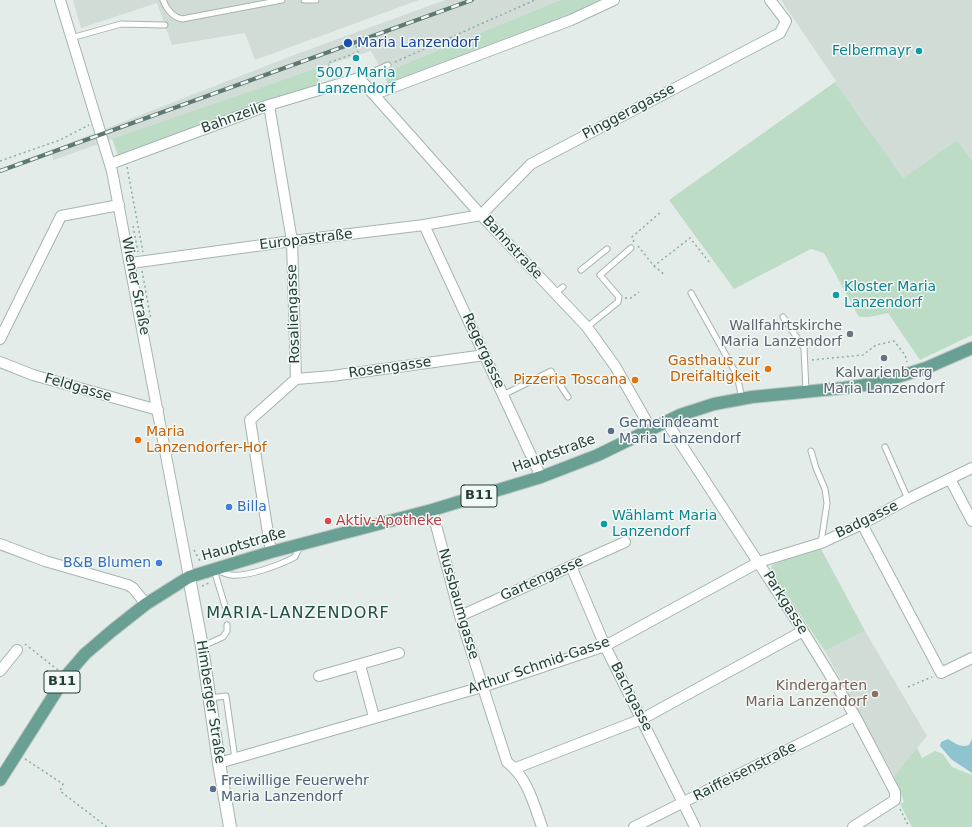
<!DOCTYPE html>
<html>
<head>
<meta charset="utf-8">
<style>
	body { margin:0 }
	canvas { display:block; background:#e3ece8 }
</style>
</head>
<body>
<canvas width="972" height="827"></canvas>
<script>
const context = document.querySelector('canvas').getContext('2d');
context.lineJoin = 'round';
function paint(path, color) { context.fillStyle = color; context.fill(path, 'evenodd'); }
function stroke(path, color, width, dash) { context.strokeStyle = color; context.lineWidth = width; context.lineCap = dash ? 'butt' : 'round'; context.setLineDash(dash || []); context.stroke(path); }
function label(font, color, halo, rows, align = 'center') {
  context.font = font + ' "DejaVu Sans",sans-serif'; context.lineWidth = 3; context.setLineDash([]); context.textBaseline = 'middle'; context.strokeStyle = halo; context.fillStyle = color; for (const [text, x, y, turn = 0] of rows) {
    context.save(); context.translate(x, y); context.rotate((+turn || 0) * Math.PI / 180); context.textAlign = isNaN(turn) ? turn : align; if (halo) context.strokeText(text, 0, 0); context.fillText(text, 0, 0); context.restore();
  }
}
paint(new Path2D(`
	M73,0H419L255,60L245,33L172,45L157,3L81,28Z
	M445,0H560L383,73L371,51L317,68L53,160L51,150L294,55Z
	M781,0H972V161L957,140L903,178L835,82L836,81Z
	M865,631L927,736L894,776L825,651Z`), '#d1dcd7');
paint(new Path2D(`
	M560,0H604C535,34 460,57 388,84L383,73Z
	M317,68L320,85L245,108L118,155L112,139Z
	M835,82L903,178L957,140L972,161V335L920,360L888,313L869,317H859L824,253L811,249L734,289L669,200Z
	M820,547L865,631L825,651L771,571L772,565Z
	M917,748L922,758L935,751L943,754L952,767L972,775V827H912L900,804L904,802L894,776Z`), '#bddcc6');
paint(new Path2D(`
	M948,739C955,743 960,748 969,745L972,739V773L951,759L940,746L941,742Z`), '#8dc4cf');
const service = new Path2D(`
	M163,0C167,10 172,17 182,19L282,0
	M304,0H316
	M71,38L121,24L165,25
	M359,78L388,65
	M581,270L607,249
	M555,293L563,287
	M691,293L737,375L742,399
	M783,317L804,348L806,391
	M587,327L618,302L619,297L600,275L631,248
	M503,395L551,371L568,397
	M885,447L908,499
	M811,451L816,468L825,489L827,503L821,543
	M214,570L225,606
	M219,571C222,572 227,575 231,575C248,577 280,565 295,557L300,546
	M203,646L223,637L227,631V625
	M210,698L226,696L235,759`);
const minor = new Path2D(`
	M60,0L112,171L189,577
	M375,94L571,20L614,0
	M269,105L292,241L296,379L250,420L271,552
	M110,164L269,105L359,78L481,215L587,327L615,366L651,429
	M424,225L541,477
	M131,263L292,241L424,225L481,215L531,164L780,33L786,21L770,0
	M0,339L61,216L119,205
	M0,362L33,375L158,410
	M296,379L332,376L485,355
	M666,421L803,631L855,716L895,792V800L853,827
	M950,479L972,521
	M432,510L460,616L507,762C527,777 534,804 542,827
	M862,524L941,673L972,658
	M0,544L45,561L128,585L133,588L146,604
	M571,566L605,646L695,827
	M460,616L625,542
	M360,665L374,717
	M0,671L17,650
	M319,676L399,653
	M219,763L482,687L605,646L759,562L821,543L862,524L908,499L972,468
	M516,768L642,719L803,631
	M634,827L855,716`);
const tertiary = new Path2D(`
	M189,577L202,647L219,763L230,827`);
const primary = new Path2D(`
	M0,780L66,676L85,654L113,630L146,604L189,577L271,552L432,510L541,477L598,455L680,415L714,404L752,397L844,388L878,383L926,368L972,348`);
stroke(service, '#a6b4af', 7);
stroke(minor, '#a6b4af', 12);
stroke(tertiary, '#a6b4af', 14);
stroke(primary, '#c1c9c7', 14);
stroke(new Path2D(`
	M395,62L535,0
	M332,76L328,63L358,52L356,46
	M0,161L60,140L89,125
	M127,167L143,252
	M133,226L138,252
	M634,242L632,237L662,211
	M638,246L654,266L690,238L710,263
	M654,266L665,275
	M142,271L151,320
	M625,298H631L639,292
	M812,360L863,355L876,345L894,341L905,355L907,362
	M194,550L201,563
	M202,586L209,583
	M25,644L58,670
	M908,687L932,677
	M25,759L63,784L60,791L107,827
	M900,809L909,827`), '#85afa2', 1.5, [2, 3]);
stroke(service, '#fff', 5);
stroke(minor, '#fff', 10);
stroke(tertiary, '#fff', 12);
stroke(primary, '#69a093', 12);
const rail = new Path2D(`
	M0,171L472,0`);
stroke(rail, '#5e7872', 4);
stroke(rail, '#f3f9f6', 2.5, [8]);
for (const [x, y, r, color] of [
	[348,43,5,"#1a4fb4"],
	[919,51,4,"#0f9aa8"],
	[356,58,4,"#0f9aa8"],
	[836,295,4,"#0f9aa8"],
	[850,334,4,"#6b7280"],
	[884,358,4,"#6b7280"],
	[768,369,4,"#e8710a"],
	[635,380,4,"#e8710a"],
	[611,431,4,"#5c6f8a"],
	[138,440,4,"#e8710a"],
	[229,507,4,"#3f7fe0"],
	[328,521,4,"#e0444e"],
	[604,524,4,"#0f9aa8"],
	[159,563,4,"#3f7fe0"],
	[875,694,4,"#8d6e63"],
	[213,789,4,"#5c6f8a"]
]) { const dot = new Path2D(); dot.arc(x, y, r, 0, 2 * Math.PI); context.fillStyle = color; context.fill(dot); stroke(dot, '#f3f9f6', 1.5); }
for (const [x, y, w] of [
	[479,496,36],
	[62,682,36]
]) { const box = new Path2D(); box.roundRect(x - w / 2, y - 11, w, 22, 3); context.fillStyle = '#f3f9f6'; context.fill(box); stroke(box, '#233d36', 1); }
label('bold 13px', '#233d36', null, [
	["B11",479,496],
	["B11",62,682]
]);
label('14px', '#164399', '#f3f9f6', [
	["Maria Lanzendorf",357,43]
], 'left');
label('14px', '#0d838f', '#f3f9f6', [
	["Felbermayr",911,51,"right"],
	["5007 Maria",356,73,"center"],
	["Lanzendorf",356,89,"center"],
	["Kloster Maria",844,287],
	["Lanzendorf",844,303],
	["Wählamt Maria",612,516],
	["Lanzendorf",612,532]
], 'left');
label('14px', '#233d36', '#f3f9f6', [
	["Pinggeragasse",629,112,-28],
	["Bahnzeile",234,118,-20],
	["Europastraße",306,240,-7],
	["Bahnstraße",512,248,47],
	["Wiener Straße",135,286,79],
	["Rosaliengasse",294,314,-92],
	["Regergasse",483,351,65],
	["Rosengasse",390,368,-8],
	["Feldgasse",78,388,16],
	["Hauptstraße",554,454,-20],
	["Badgasse",867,520,-26],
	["Hauptstraße",244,545,-16],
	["Gartengasse",542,579,-24],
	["Parkgasse",785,603,58],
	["Nussbaumgasse",458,604,74],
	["Arthur Schmid-Gasse",539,666,-19],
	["Bachgasse",631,697,63],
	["Himberger Straße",210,702,81],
	["Raiffeisenstraße",745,772,-27]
]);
label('14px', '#5b616d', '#f3f9f6', [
	["Wallfahrtskirche",842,326],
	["Maria Lanzendorf",842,342],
	["Kalvarienberg",884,373,"center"],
	["Maria Lanzendorf",884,389,"center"]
], 'right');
label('14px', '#c56008', '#f3f9f6', [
	["Gasthaus zur",760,361],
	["Dreifaltigkeit",760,377],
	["Pizzeria Toscana",627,380],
	["Maria",146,432,"left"],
	["Lanzendorfer-Hof",146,448,"left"]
], 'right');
label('14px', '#4e5e75', '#f3f9f6', [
	["Gemeindeamt",619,423],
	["Maria Lanzendorf",619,439],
	["Freiwillige Feuerwehr",221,781],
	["Maria Lanzendorf",221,797]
], 'left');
label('14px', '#366cbe', '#f3f9f6', [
	["Billa",237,507],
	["B&B Blumen",151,563,"right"]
], 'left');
label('14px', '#be3a42', '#f3f9f6', [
	["Aktiv-Apotheke",336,521]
], 'left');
label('14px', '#785e54', '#f3f9f6', [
	["Kindergarten",867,686],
	["Maria Lanzendorf",867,702]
], 'right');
context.letterSpacing = '1px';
label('16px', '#204e44', '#f3f9f6', [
	["MARIA-LANZENDORF",298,614]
]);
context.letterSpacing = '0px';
</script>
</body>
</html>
